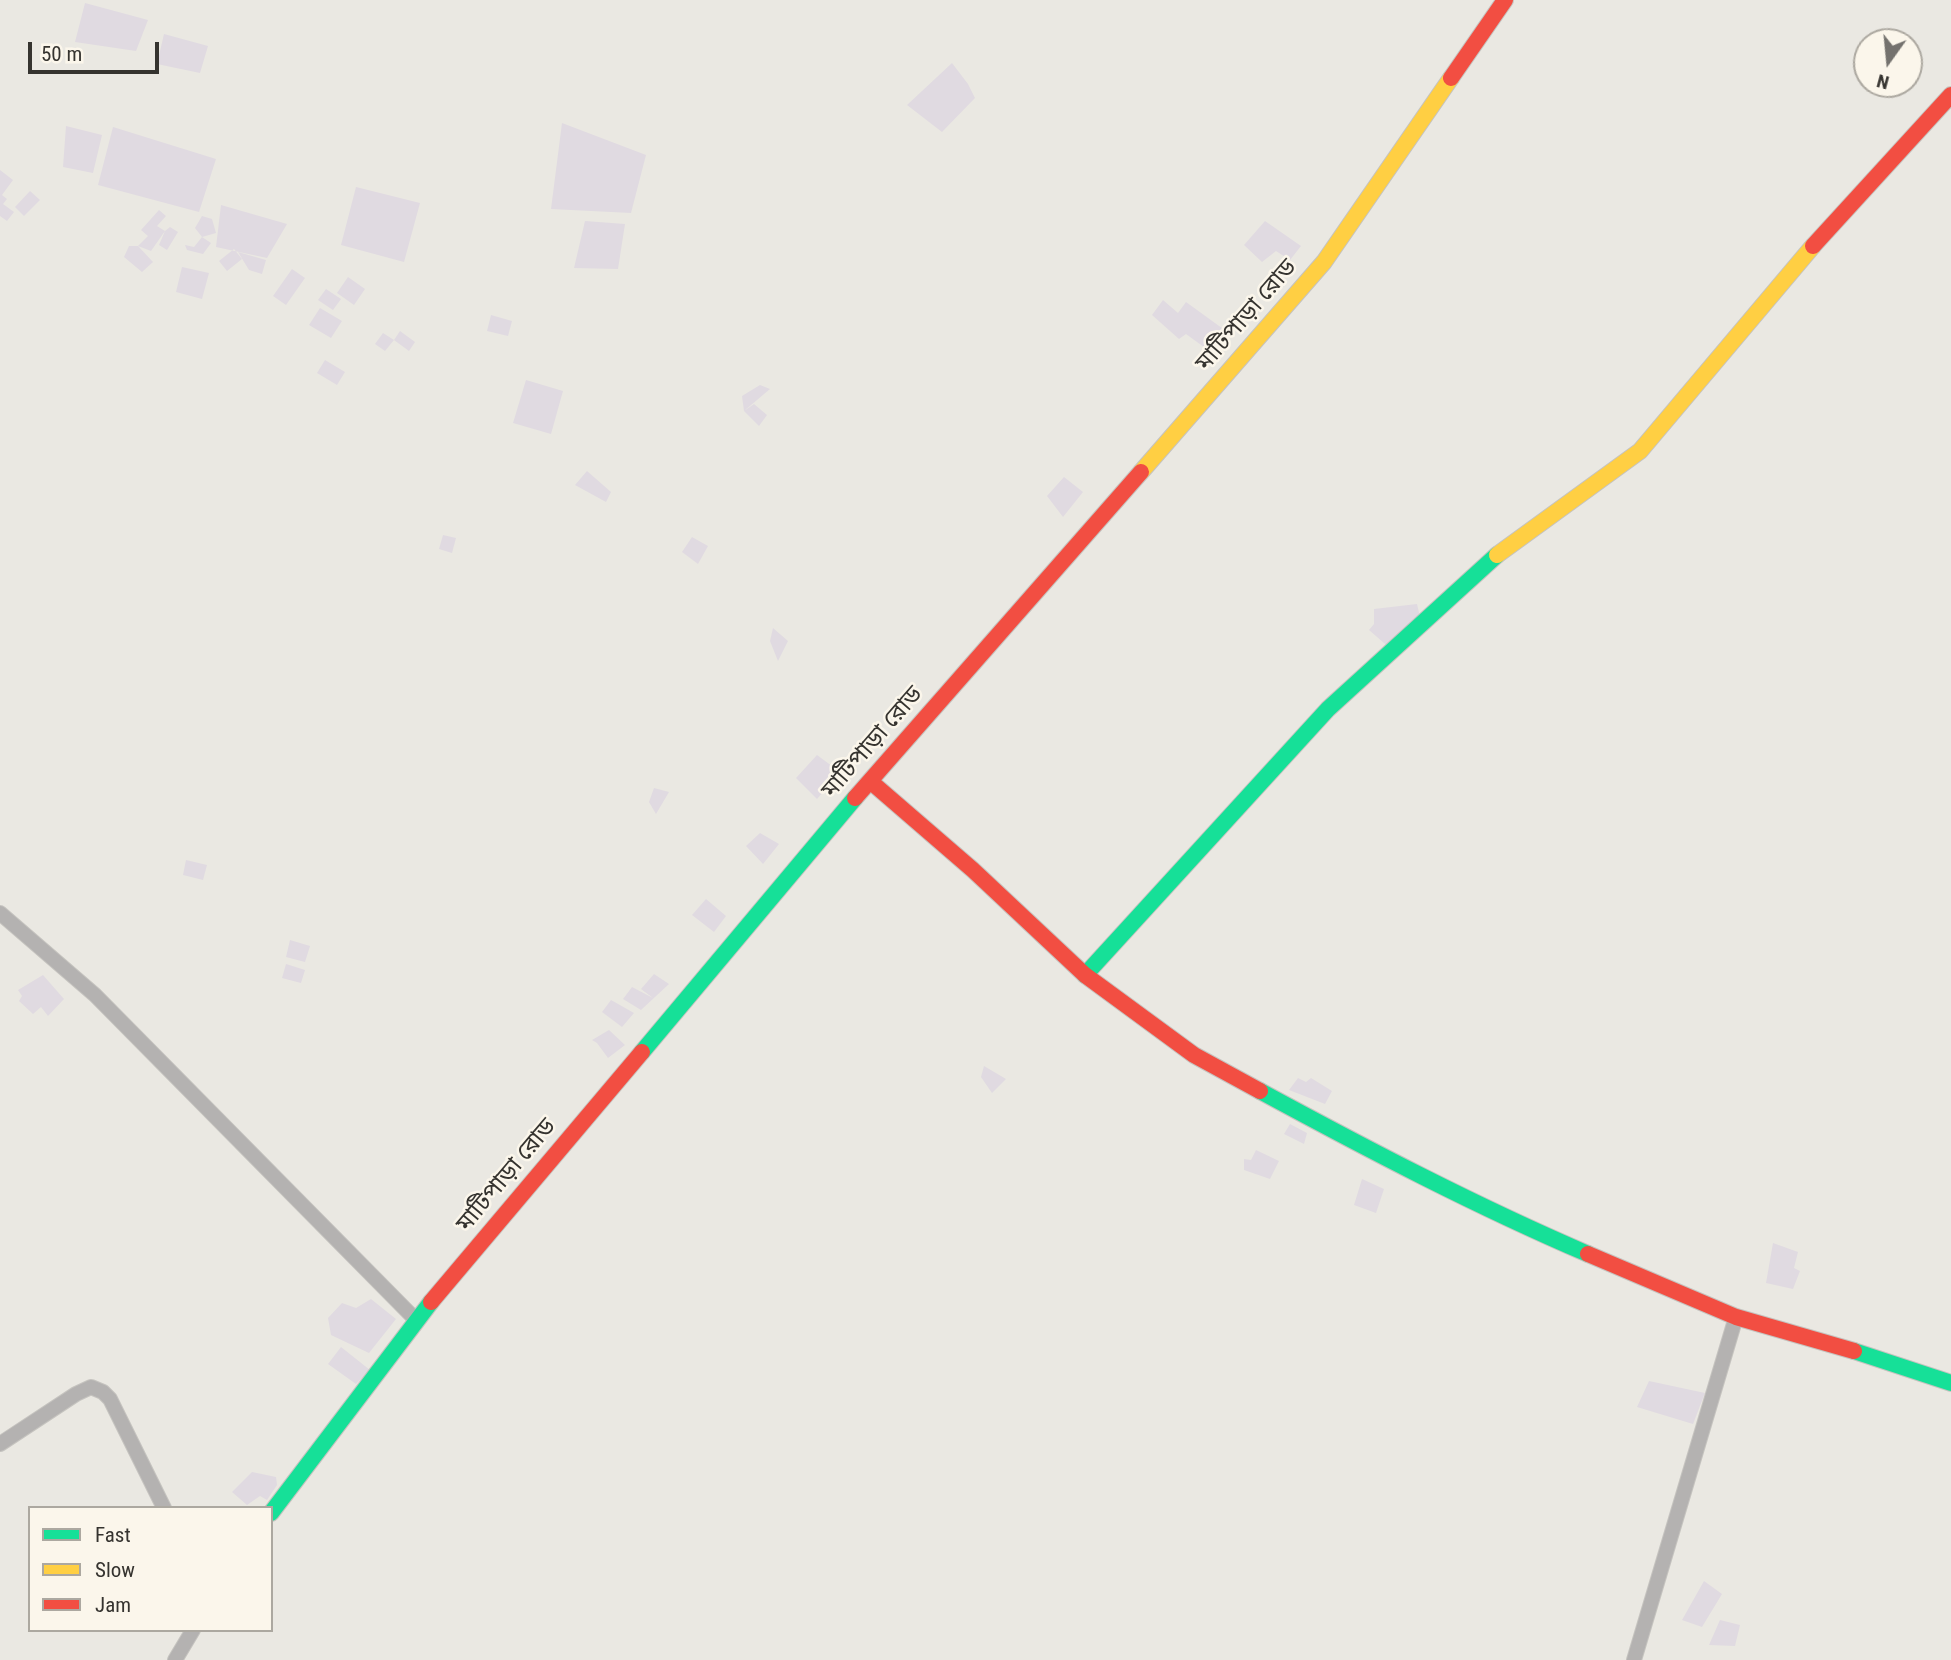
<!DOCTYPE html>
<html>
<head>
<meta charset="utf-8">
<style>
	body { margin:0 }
	#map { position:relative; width:1951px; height:1660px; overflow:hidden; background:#eae8e2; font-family:"Roboto Condensed",sans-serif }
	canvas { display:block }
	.legend { position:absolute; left:28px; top:1506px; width:245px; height:126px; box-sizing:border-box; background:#fbf6eb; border:2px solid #aca8a0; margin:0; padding:9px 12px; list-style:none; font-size:21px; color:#35332f }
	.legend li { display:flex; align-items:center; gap:14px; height:35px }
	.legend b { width:35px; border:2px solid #aca8a0 }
	.north { position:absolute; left:1853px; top:28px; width:70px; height:70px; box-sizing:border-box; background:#fbf6eb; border:2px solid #aca8a0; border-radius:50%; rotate:195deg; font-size:19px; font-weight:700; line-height:28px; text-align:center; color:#35332f }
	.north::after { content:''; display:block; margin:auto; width:24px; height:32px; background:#74726e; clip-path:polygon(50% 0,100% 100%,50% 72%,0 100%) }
	.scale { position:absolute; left:28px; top:42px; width:131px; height:32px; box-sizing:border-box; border:4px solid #35332f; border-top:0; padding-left:9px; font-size:21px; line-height:24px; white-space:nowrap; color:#35332f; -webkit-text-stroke:5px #fbf6eb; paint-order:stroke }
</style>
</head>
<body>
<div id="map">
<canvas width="1951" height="1660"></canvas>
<ul class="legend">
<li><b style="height:9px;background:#16e098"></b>Fast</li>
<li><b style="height:9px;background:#ffcf43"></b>Slow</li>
<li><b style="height:9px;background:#f24e42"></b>Jam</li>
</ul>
<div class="north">N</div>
<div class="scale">50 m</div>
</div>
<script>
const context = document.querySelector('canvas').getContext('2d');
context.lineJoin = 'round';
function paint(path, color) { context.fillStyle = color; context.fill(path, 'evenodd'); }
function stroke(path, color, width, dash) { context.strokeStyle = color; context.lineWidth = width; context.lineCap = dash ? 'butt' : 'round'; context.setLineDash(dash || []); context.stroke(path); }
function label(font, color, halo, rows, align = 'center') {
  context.font = font + ' "Roboto Condensed","Noto Sans Bengali",sans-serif'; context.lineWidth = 5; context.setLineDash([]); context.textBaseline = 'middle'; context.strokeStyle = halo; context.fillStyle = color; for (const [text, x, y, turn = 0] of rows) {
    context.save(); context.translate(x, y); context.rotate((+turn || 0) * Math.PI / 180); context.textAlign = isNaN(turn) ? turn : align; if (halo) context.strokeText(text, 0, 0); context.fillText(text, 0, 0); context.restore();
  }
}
paint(new Path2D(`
	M85,3L148,20L136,51L75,42Z
	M164,34L208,46L200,73L157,64Z
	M952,63L968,84L975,98L942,132L907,105Z
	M562,123L646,155L631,213L551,209Z
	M66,126L102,135L93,173L63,167Z
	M113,127L216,159L199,212L98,185Z
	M0,170L13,180L2,195L7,199L3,204L14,212L7,221L0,216Z
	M356,187L420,203L404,262L341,245Z
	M30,191L40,200L24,216L15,207Z
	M221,205L287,224L267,258L216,247Z
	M159,210L166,216L157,226L165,231L151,251L138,246L148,236L141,230Z
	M202,216L212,219L216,233L202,237L195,228Z
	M585,221L625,224L618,269L574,268Z
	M1265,221L1301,246L1290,260L1276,251L1262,262L1244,245Z
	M170,227L178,232L167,250L159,245L165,231Z
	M202,237L211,243L203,254L187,250L185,245L194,247Z
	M129,246H138L153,262L142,272L124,257Z
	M234,249L242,259L227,271L219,261Z
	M238,252L266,260L262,274L249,270Z
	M182,267L209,273L202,299L176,292Z
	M292,269L305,278L286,305L273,296Z
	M348,277L365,289L354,305L337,293Z
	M326,289L341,299L333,310L318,300Z
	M1163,300L1178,313L1186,302L1226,331L1208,350L1186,334L1179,339L1152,315Z
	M320,308L342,321L331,338L309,325Z
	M491,315L512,321L508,336L487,331Z
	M400,331L415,342L409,351L394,340Z
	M383,333L394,340L385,351L375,344Z
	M325,360L345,372L337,385L317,373Z
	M526,380L563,391L551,434L513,423Z
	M760,385L770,389L744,411L742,396Z
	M754,404L767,415L759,426L744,411Z
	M587,471L611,492L606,502L575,485Z
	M1064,477L1083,492L1063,517L1047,496Z
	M443,535L456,538L452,553L439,549Z
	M692,537L708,546L698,564L682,552Z
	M1417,604L1420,617L1392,650L1369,630L1374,624V609Z
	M773,628L788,641L778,661L770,641Z
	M817,755L840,772L817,799L796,778Z
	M654,788L669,792L656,814L649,802Z
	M760,833L779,844L763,864L746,846Z
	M186,860L207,865L203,880L183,875Z
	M706,899L726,916L714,932L692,915Z
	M290,940L310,946L305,962L286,957Z
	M286,964L305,970L301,983L282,978Z
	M654,974L669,984L641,1010L623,999L632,987L653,998L641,989Z
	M43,975L64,999L48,1016L41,1007L33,1014L19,1001L22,996L18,990Z
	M611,1000L634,1013L622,1027L602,1012Z
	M609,1030L625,1045L608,1058L597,1043L592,1040Z
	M984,1066L1006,1079L992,1093L981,1077Z
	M1298,1078L1306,1082L1311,1078L1332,1091L1325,1104L1289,1090Z
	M1290,1124L1307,1133L1304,1144L1284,1134Z
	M1256,1150L1279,1161L1270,1179L1244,1170V1159L1251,1160Z
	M1362,1179L1384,1189L1376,1213L1354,1205Z
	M1773,1243L1798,1252L1794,1268L1800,1271L1793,1289L1766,1283Z
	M371,1299L396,1319L369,1353L331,1335L328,1318L342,1303L356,1308Z
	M341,1347L370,1370L356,1384L328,1364Z
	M1649,1381L1705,1393L1693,1424L1637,1407Z
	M252,1472L276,1477L277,1485L267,1500L260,1496L247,1505L232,1492Z
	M1704,1581L1722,1594L1702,1627L1682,1620Z
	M1720,1620L1740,1625L1735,1646L1709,1645Z`), '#e0dae1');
const street = new Path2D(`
	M0,913L95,995L416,1320
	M0,1444L76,1394L91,1387L103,1392L110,1399L164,1508
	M175,1660L193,1630
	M1634,1660L1736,1317`);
const fast = new Path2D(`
	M1085,975L1328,709L1497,555
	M642,1052L855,798
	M1260,1091C1367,1149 1476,1206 1588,1254
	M1854,1351L1951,1383
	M271,1513L431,1302`);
const slow = new Path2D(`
	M1141,472L1324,262L1451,78
	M1497,555L1640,451L1813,246`);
const jam = new Path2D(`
	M1451,78L1505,0
	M1813,246L1951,95
	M870,781L973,870L1085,975L1194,1055L1260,1091
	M855,798L1141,472
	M1588,1254L1736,1317L1854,1351
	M431,1302L642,1052`);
stroke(street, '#c5c3bf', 16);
stroke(fast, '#c5c3bf', 18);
stroke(slow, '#c5c3bf', 18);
stroke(jam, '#c5c3bf', 18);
stroke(street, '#b4b2b1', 14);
stroke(fast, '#16e098', 16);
stroke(slow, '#ffcf43', 16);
stroke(jam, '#f24e42', 16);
label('24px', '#35332f', '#fbf6eb', [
	["মাটিপাড়া রোড",1247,316,-49],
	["মাটিপাড়া রোড",873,743,-49],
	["মাটিপাড়া রোড",507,1176,-50]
]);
</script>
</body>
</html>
